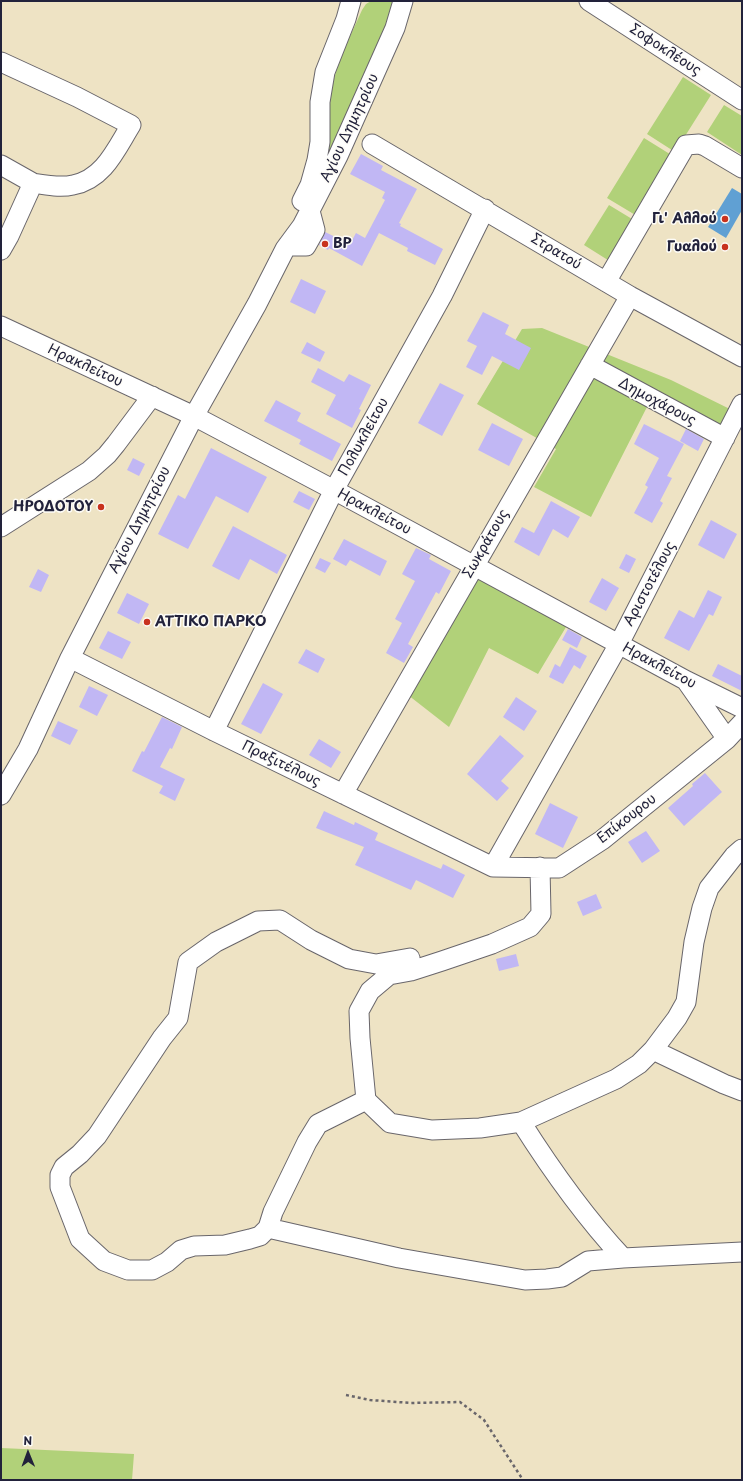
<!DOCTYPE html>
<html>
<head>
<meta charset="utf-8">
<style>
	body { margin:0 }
	#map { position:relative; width:743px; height:1481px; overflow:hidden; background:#eee3c4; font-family:"Playpen Sans",sans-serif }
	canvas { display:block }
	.frame { position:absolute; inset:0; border:2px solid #22223b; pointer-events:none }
	.north { position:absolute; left:8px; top:1433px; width:40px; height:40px; -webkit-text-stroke:3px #fdfcf7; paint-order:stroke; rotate:359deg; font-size:11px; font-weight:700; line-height:16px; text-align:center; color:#22223b }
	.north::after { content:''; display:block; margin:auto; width:14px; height:18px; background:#22223b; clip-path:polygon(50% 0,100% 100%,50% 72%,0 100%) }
</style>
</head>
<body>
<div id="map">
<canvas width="743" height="1481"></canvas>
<div class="frame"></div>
<div class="north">N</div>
</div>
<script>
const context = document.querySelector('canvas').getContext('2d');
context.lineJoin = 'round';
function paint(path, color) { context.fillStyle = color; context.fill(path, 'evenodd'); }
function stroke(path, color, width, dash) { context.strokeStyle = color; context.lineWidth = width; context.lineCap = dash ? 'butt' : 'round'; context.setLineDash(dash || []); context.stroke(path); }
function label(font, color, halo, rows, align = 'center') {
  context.font = font + ' "Playpen Sans",sans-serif'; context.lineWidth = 3; context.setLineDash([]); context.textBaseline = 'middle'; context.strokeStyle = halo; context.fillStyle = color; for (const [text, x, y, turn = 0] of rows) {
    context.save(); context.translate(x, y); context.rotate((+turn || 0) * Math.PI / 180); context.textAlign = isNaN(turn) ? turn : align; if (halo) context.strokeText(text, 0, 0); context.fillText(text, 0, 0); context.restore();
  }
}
paint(new Path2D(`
	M371,1H395L382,41L328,155C329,130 328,103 334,79C340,55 352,33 362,10L366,4Z
	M683,77L711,95L675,152L647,134Z
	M724,105L742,116V155L707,132Z
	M644,138L673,156L637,216L607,198Z
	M609,205L637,222L611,262L584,245Z
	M542,328L671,380L742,415L727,446L648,405L591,517L534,487L556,449L477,404L522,329Z
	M481,566L569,622L538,674L489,648L449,727L408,695Z
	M1,1448L134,1454L132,1480H1Z`), '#b1d179');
paint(new Path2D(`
	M732,188L742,194V210L726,238L708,227Z`), '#60a0d3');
paint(new Path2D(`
	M361,154L383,166L381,170L417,189L399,223L401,224L400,226L443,249L435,265L407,251L408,248L379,233L362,266L329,248L328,250L319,245L325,232L350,244L356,233L365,238L385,200L382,198L385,192L350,174Z
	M301,279L326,291L315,314L290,302Z
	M483,312L509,325L505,334L531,348L519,370L492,356L482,375L466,367L477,346L467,341Z
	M307,342L325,352L320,362L301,353Z
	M318,368L344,382L349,374L371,385L359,409L361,410L352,428L326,414L336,395L311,382Z
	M440,383L464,395L442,436L418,423Z
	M276,400L301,413L297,421L341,444L332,461L299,444L301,440L264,421Z
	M492,423L523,439L509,466L478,450Z
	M644,424L684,444L667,476L672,478L660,501L663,503L652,523L634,513L648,487L645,485L659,458L634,444Z
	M686,429L704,439L698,451L680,441Z
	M211,448L267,477L248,513L216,496L188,549L158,534L178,495L185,499Z
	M133,458L145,464L139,476L127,470Z
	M299,491L315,499L309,510L293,502Z
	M551,501L580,517L568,538L553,529L539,556L514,542L522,527L534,533Z
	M711,520L737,534L724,559L698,545Z
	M233,526L287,555L277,574L250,559L239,580L212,566Z
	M344,539L387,561L380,576L350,560L346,566L333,559Z
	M416,548L431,555L429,559L451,571L439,594L436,592L408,644L413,647L404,663L386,653L402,623L395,619L415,581L402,574Z
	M626,554L636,559L629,573L619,568Z
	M320,558L331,563L325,573L315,568Z
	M38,569L49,575L41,592L29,587Z
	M602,578L619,588L606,611L589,602Z
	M708,590L722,597L713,616L709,614L689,651L664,638L679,610L694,618Z
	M127,593L149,604L139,624L117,613Z
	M568,629L582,637L577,648L562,640Z
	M108,631L131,642L122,659L99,648Z
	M570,647L587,656L580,669L574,665L563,684L549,677L555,664L560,667Z
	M306,649L325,659L318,673L298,663Z
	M718,664L742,676V691L712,676Z
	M263,683L283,694L261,734L241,724Z
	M89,686L108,695L97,716L79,707Z
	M516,697L537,711L524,731L503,717Z
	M162,717L182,727L172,749L170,748L160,767L185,779L175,801L159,793L163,786L132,771L142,751L144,752Z
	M58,721L78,730L70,745L51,736Z
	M500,735L524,756L501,781L509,788L497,801L467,774Z
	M319,739L341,752L331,768L309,755Z
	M705,773L722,792L684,826L668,808L693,786L692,784Z
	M550,803L578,817L563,848L535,834Z
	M324,811L354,825L355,822L378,833L375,840L441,869L443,864L465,875L453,898L416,880L411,890L355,865L364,847L316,828Z
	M646,831L660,851L642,863L628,842Z
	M596,894L602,908L583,916L577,902Z
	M516,954L519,966L499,971L496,959Z`), '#c1b7f4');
const minor = new Path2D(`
	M589,1L742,100
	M1,62L77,97L131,125C116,149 104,179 73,185C60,188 45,185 33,183L9,236L1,250
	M372,144L630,296L742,357
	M1,165L33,183
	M302,201L310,185L317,160L320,142V102L325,72L346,19L351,1
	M287,246H306L315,230L310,211
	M606,282L686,145L699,144L705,146L742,168
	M1,326L194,416L334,490L687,681L742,708
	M590,365L725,438
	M1,527L89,471L107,455L116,444L152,396
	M70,658L214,731L493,867L559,868L602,840L727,739L742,723
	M687,682L727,739
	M214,731L334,490L442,296L485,209
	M343,794L630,296
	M1,795L28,749L70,658L194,416L257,304L285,249L302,226L338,156L395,28L403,1
	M493,867L619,644L742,404
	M540,867L541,914L530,927L492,944L442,961L411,971L389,975L370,991L359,1011L360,1038L366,1100L390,1123L432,1130L480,1128L521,1122L616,1079L639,1064L653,1050L677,1018L686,1002L694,942L702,908L709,888L734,856L742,849
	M653,1050L724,1084L742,1091
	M366,1100L318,1124L307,1142L273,1212L268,1228L399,1258L525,1280L547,1279L562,1277L588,1261L623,1258C584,1216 552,1171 521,1122
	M268,1228L260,1236L250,1239L225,1245L194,1246L181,1250L167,1262L152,1270H128L104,1261L80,1239L60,1187V1175L64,1167L80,1154L97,1136L162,1038L178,1018L188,962L216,942L258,921L280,920L311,940L349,959L376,964L410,958
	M623,1258L742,1252`);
stroke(minor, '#69666b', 21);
stroke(new Path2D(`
	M346,1395L370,1400L411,1403L460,1402L484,1420L523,1480`), '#69666b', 2.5, [3, 3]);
stroke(minor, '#fff', 19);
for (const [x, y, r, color] of [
	[725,219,4,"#c8321e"],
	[325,244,4,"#c8321e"],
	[725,247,4,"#c8321e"],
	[101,507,4,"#c8321e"],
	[147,622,4,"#c8321e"]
]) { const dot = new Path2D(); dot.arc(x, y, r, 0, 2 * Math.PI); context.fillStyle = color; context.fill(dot); stroke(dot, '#fdfcf7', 1.5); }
label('14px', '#22223b', '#fdfcf7', [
	["Σοφοκλέους",665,50,33],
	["Αγίου Δημητρίου",350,128,-65],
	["Στρατού",556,252,31],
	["Ηρακλείτου",85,366,25],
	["Δημοχάρους",657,402,28],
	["Πολυκλείτου",364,437,-61],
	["Ηρακλείτου",374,512,28],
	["Αγίου Δημητρίου",140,520,-63],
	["Σωκράτους",486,544,-60],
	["Αριστοτέλους",650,584,-62],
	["Ηρακλείτου",659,666,28],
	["Πραξιτέλους",281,764,26],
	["Επίκουρου",627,819,-38]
]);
label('bold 14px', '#22223b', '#fdfcf7', [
	["Γι' Αλλού",717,219],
	["BP",333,244,"left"],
	["Γυαλού",717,247],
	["ΗΡΟΔΟΤΟΥ",93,507],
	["ΑΤΤΙΚΟ ΠΑΡΚΟ",155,622,"left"]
], 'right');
</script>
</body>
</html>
